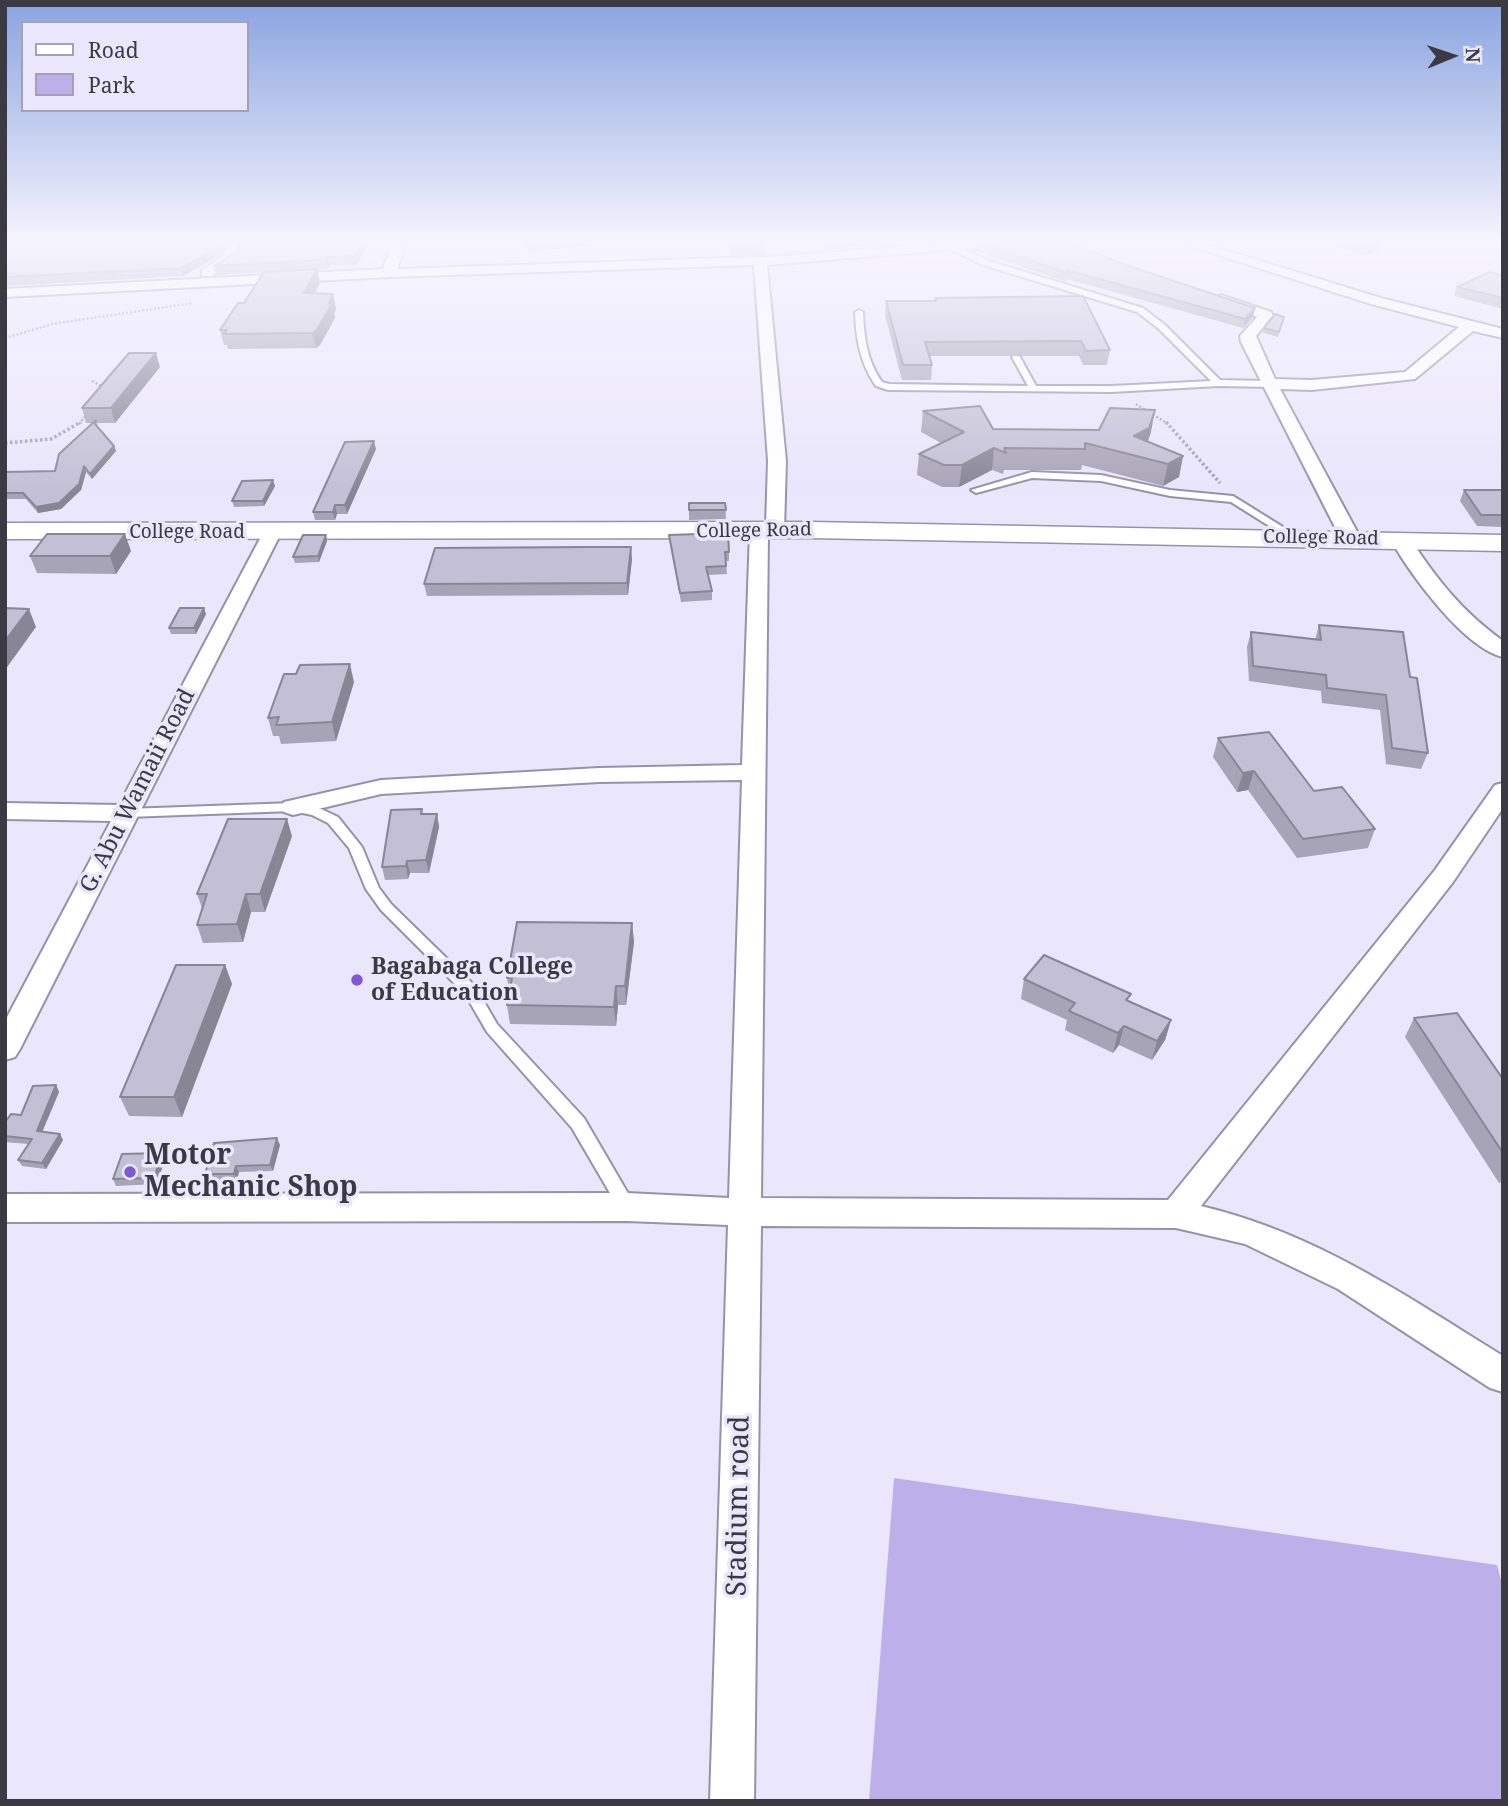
<!DOCTYPE html>
<html>
<head>
<meta charset="utf-8">
<style>
	body { margin:0 }
	#map { position:relative; width:1508px; height:1806px; overflow:hidden; background:#eae6fc; font-family:"Noto Serif",serif }
	canvas { display:block }
	.frame { position:absolute; inset:0; border:7px solid #3b3a42; pointer-events:none }
	.legend { position:absolute; left:21px; top:21px; width:228px; height:91px; box-sizing:border-box; background:#eae6fc; border:2px solid #a4a1b2; margin:0; padding:9px 12px; list-style:none; font-size:21px; color:#3b3a42 }
	.legend li { display:flex; align-items:center; gap:14px; height:35px }
	.legend b { width:35px; border:2px solid #a4a1b2 }
	.north { position:absolute; left:1417px; top:21px; width:70px; height:70px; -webkit-text-stroke:5px #eae6fc; paint-order:stroke; rotate:88deg; font-size:19px; font-weight:700; line-height:28px; text-align:center; color:#3b3a42 }
	.north::after { content:''; display:block; margin:auto; width:24px; height:32px; background:#3b3a42; clip-path:polygon(50% 0,100% 100%,50% 72%,0 100%) }
</style>
</head>
<body>
<div id="map">
<canvas width="1508" height="1806"></canvas>
<div class="frame"></div>
<ul class="legend">
<li><b style="height:9px;background:#fff"></b>Road</li>
<li><b style="height:19px;background:#bdb0ea"></b>Park</li>
</ul>
<div class="north">N</div>
</div>
<script>
const context = document.querySelector('canvas').getContext('2d');
context.lineJoin = 'round';
function paint(path, color) { context.fillStyle = color; context.fill(path, 'evenodd'); }
function stroke(path, color, width, dash) { context.strokeStyle = color; context.lineWidth = width; context.lineCap = dash ? 'butt' : 'round'; context.setLineDash(dash || []); context.stroke(path); }
function label(font, color, halo, rows, align = 'center') {
  context.font = font + ' "Noto Serif",serif'; context.lineWidth = 7; context.setLineDash([]); context.textBaseline = 'middle'; context.strokeStyle = halo; context.fillStyle = color; for (const [text, x, y, turn = 0] of rows) {
    context.save(); context.translate(x, y); context.rotate((+turn || 0) * Math.PI / 180); context.textAlign = isNaN(turn) ? turn : align; if (halo) context.strokeText(text, 0, 0); context.fillText(text, 0, 0); context.restore();
  }
}
paint(new Path2D(`
	M894,1478L1497,1565L1503,1588V1801H869Z`), '#bdb0ea');
const lane = new Path2D(`
	M952,246H958L989,261L1143,308L1165,325L1220,380L1269,381L1273,384L1269,387L1218,386L1112,392L888,390L876,386C860,363 856,339 855,312L859,310L863,312C864,337 867,361 882,382L889,384L1028,386L1012,357L1016,355L1020,357L1036,386H1112L1211,381L1159,329L1137,312L983,265L952,250Z
	M1032,472L1101,475L1170,490L1233,496L1299,537L1290,539L1231,502L1170,496L1101,481L1032,478L976,493L971,490Z
	M293,803L321,809L338,817L362,847L379,888L391,904L475,986L497,1024L584,1118L633,1202L636,1207L633,1212L627,1214L621,1212L572,1128L487,1032L465,994L381,910L366,889L349,848L328,823L312,815L293,811L127,817L120,813L127,809Z`);
const street = new Path2D(`
	M226,240H240L238,258L212,276H202V270L224,256Z
	M393,240H407L397,269L784,256L981,240H1026L1020,244L767,265L786,461L784,530L782,534H768L761,1198L1168,1200L1435,870L1495,785L1503,783V808L1453,882L1201,1206C1316,1233 1404,1295 1503,1356V1392L1490,1388L1338,1289L1245,1244L1176,1228L761,1226L754,1801H710L728,1225L627,1221L5,1222V1194L627,1193L729,1198L742,780L599,782L381,794L293,815L284,812L281,807L284,802L381,780L599,768L742,765L750,530L759,524L766,526L768,461L754,265L389,277L5,297V289L383,269Z
	M1172,240H1192L1381,298L1503,329V338L1473,331L1415,379L1312,390L1280,389L1361,539L1358,543H1344L1341,539L1241,342L1240,336L1257,317L1214,299L1221,295L1271,312L1273,315L1256,336L1275,379L1312,380L1405,372L1459,327L1371,304Z
	M272,527L281,533L20,1049L15,1057L5,1060V1021L111,821L5,819V803L119,805L263,533Z
	M1401,534L1408,536C1437,579 1460,610 1503,641V657C1464,648 1410,574 1391,540Z`);
const secondary = new Path2D(`
	M810,522L1503,535V551L810,538L5,539V523Z`);
stroke(lane, '#9692a7', 4);
stroke(street, '#9692a7', 4);
stroke(secondary, '#9692a7', 3);
stroke(new Path2D(`
	M5,338L52,324L193,303
	M92,381L105,388
	M1136,404L1168,424
	M79,424L88,413`), '#a29fb0', 2.5, [2, 2]);
stroke(new Path2D(`
	M1166,422L1220,483
	M5,443L51,439L81,422`), '#a29fb0', 3.5, [2.5, 2.5]);
paint(lane, '#fff');
paint(street, '#fff');
paint(secondary, '#fff');
paint(new Path2D(`
	M5,240H225L222,254L183,276L5,286Z
	M239,240H371L356,265H329L327,269L317,270L320,283L315,293L333,294L336,309L334,313L335,318L320,345L316,348L228,349L227,345H224L220,330L244,303L263,272L216,275L214,266L239,250Z
	M520,240H592V246L528,251Z
	M722,240H809L763,244L765,245V254L732,255Z
	M818,240H944L825,249Z
	M1067,240H1093L1081,245Z
	M1309,240H1393L1367,255Z
	M975,242L1253,317L1243,328L1067,279L1066,282L974,250Z
	M1503,276V309L1454,296L1457,287Z
	M935,298L1110,350L1107,365H1083L1079,356H930L932,365L931,380H902L885,315L886,301H934Z
	M1284,317L1278,337L1263,333L1264,328Z
	M160,367L115,423H97L98,427L114,446L116,451L92,479L86,472L81,490L61,509L38,513L26,499H5V472L55,471L94,423H86L82,408Z
	M923,411L993,429L1151,432L1148,441L1183,456L1179,477L1163,486L1082,465L1081,470H1004L1003,474L992,470L959,487H942L917,475L919,454L941,443L921,432Z
	M376,449L347,514H337L335,520H315L313,512Z
	M275,486L264,506L234,507L232,501Z
	M1464,490H1503V527L1477,526L1460,501Z
	M689,503H725L726,519L689,520Z
	M326,535L327,541L319,562L295,563L293,557Z
	M669,535L729,552V561H726L727,574L708,575L712,591V600L681,602L670,543Z
	M131,551L116,574L37,573L30,556Z
	M632,559L628,595L427,596L424,584Z
	M206,614L196,634H171L169,628Z
	M1319,625L1410,677L1428,753L1421,769L1386,764L1380,710L1322,703L1321,691L1249,681L1247,647L1251,632L1315,640Z
	M296,674L354,682L336,741L281,744L279,736H273L268,718Z
	M1218,738L1314,791L1375,829L1368,848L1297,858L1248,790L1237,792L1213,757Z
	M422,809L423,814H437L439,827L429,873H410L408,879L385,880L382,867Z
	M292,836L265,912H251L243,942L203,943L197,925L202,908L197,894Z
	M632,923L634,942L626,1005H618L616,1026L510,1024L507,1005L509,992L507,978Z
	M225,965L232,984L182,1117L129,1116L120,1097Z
	M1024,979L1129,1001L1171,1020L1165,1040L1152,1060L1119,1045L1113,1053L1065,1030L1067,1020L1021,999Z
	M1414,1018L1503,1079V1182L1499,1183L1405,1037Z
	M56,1085L59,1092L42,1132L63,1140L46,1169L22,1166L18,1160L28,1144L5,1142V1122L21,1115Z
	M280,1145L273,1171L239,1172L237,1180L208,1181L205,1174Z
	M162,1153L165,1159L157,1184L116,1186L113,1179Z`), '#a8a4b7');
paint(new Path2D(`
	M221,240H225L222,254L183,276L181,268Z
	M364,240H371L356,265L355,256Z
	M550,240H592V246L528,251L527,242Z
	M757,240H809L757,244Z
	M944,240L825,249V241Z
	M1082,240H1093L1081,245Z
	M1380,240H1393L1367,255L1369,246Z
	M327,257L329,265L327,269L325,260Z
	M317,269L320,283L307,308L304,293Z
	M333,294L336,309L334,313L335,318L320,345L316,348L312,333Z
	M1255,308L1253,317L1243,328L1245,319Z
	M156,353L160,367L115,423L111,408Z
	M1155,410L1151,432L1145,449L1134,436Z
	M374,441L376,449L347,514L345,505Z
	M114,446L116,451L92,479L90,474Z
	M994,448L992,470L959,487L962,465Z
	M1183,456L1179,477L1163,486L1168,464Z
	M84,466L86,472L81,490L61,509L38,513L36,507Z
	M273,480L275,486L264,506L263,501Z
	M335,505L337,514L335,520L333,512Z
	M125,534L131,551L116,574L110,556Z
	M326,535L327,541L319,562L318,556Z
	M631,547L632,559L628,595L627,583Z
	M204,608L206,614L196,634L194,628Z
	M29,609L36,627L5,670V641Z
	M350,664L354,682L336,741L332,722Z
	M1254,771L1248,790L1237,792L1243,773Z
	M437,814L439,827L429,873L426,860Z
	M287,819L292,836L265,912L260,894Z
	M407,861L410,873L408,879L406,866Z
	M246,894L251,912L243,942L237,924Z
	M632,923L634,942L626,1005L625,986Z
	M225,965L232,984L182,1117L174,1097Z
	M616,986L618,1005L616,1026L614,1007Z
	M1171,1020L1165,1040L1152,1060L1157,1041Z
	M1124,1026L1119,1045L1113,1053L1118,1033Z
	M56,1085L59,1092L40,1137L37,1131Z
	M60,1134L63,1140L46,1169L42,1163Z
	M277,1138L280,1145L273,1171L270,1165Z
	M162,1153L165,1159L157,1184L154,1178Z
	M236,1166L239,1172L237,1180L234,1174Z`), '#888695');
const building = new Path2D(`
	M5,240H221L219,246L181,268L5,277Z
	M239,240H364L355,256L327,257L325,260L214,266L239,250Z
	M526,240H550L527,242Z
	M728,240H761L765,245L732,246Z
	M994,240H1061L1129,266L1255,308L1245,319L1066,270L1068,273L975,242Z
	M1345,240H1380L1369,246Z
	M317,269L304,293L333,294L329,303H332L317,330L312,333L224,334L227,330H220L238,303H244L264,272Z
	M1490,272L1503,276V298L1457,287Z
	M1083,296L1110,350L1086,351L1081,341L925,342L932,365H903L886,301H936L935,298Z
	M1275,314L1284,317L1279,332L1264,328Z
	M129,353H156L111,408H82Z
	M980,406L993,429L1099,430L1110,408L1155,410L1149,428L1134,436L1183,456L1168,464L1085,443V449L1004,448L1006,453L994,448L962,465H944L919,454L964,432L923,411Z
	M96,420L95,424L114,446L90,474L84,466L79,484L59,503L36,507L23,493H5V472L55,471L59,454Z
	M374,441L345,505H335L333,512H313L345,442Z
	M273,480L263,501H232L242,481Z
	M1464,490H1503V515H1481Z
	M689,503H725L726,510H689Z
	M728,533L729,552H725L726,566L706,567L712,591L680,593L669,535Z
	M47,534H125L110,556H30Z
	M303,535H326L318,556L293,557Z
	M589,547H631L627,583L424,584L435,548Z
	M5,608L29,609L5,641Z
	M180,608H204L194,628H169Z
	M1319,625L1403,632L1410,677L1417,678L1428,753L1392,748L1386,695L1327,688L1326,675L1253,666L1251,632L1321,640Z
	M350,664L332,722L276,725L279,717L268,718L284,674H296L300,665Z
	M1269,732L1314,791L1342,787L1375,829L1303,839L1254,771L1243,773L1218,738Z
	M422,809L421,814H437L426,860L407,861L406,866L382,867L391,810Z
	M228,819H287L260,894H246L237,924L197,925L207,894H197Z
	M517,922L632,923L625,986H616L614,1007L507,1005L512,978H507Z
	M1044,955L1131,994L1126,1000L1171,1020L1157,1041L1124,1026L1118,1033L1069,1011L1075,1003L1024,979Z
	M176,965H225L174,1097H120Z
	M1457,1013L1503,1079V1153L1414,1018Z
	M56,1085L37,1131L60,1134L42,1163L18,1160L32,1139L5,1136V1122L11,1114L21,1115L33,1086Z
	M277,1138L270,1165L236,1166L234,1174H205L214,1143Z
	M162,1153L154,1178L113,1179L122,1154Z`);
paint(building, '#c3bfd5');
stroke(building, '#888695', 2);
const sky = context.createLinearGradient(0, 0, 0, 493);
sky.addColorStop(0, '#8aa4e0');
sky.addColorStop(0.49, '#f6f4fe');
sky.addColorStop(1, '#f6f4fe00');
context.fillStyle = sky;
context.fillRect(0, 0, 1508, 493);
for (const [x, y, r, color] of [
	[357,980,7,"#7f58d2"],
	[130,1172,7,"#7f58d2"]
]) { const dot = new Path2D(); dot.arc(x, y, r, 0, 2 * Math.PI); context.fillStyle = color; context.fill(dot); stroke(dot, '#eae6fc', 2.5); }
label('19px', '#3b3a42', '#eae6fc', [
	["College Road",754,531,-1],
	["College Road",187,533],
	["College Road",1321,538,1]
]);
label('23px', '#3b3a42', '#eae6fc', [
	["G. Abu Wamaii Road",138,791,-63]
]);
label('bold 23px', '#3b3a42', '#eae6fc', [
	["Bagabaga College",371,967],
	["of Education",371,993]
], 'left');
label('bold 28px', '#3b3a42', '#eae6fc', [
	["Motor",144,1156],
	["Mechanic Shop",144,1188]
], 'left');
label('28px', '#3b3a42', '#eae6fc', [
	["Stadium road",739,1506,-89]
]);
</script>
</body>
</html>
